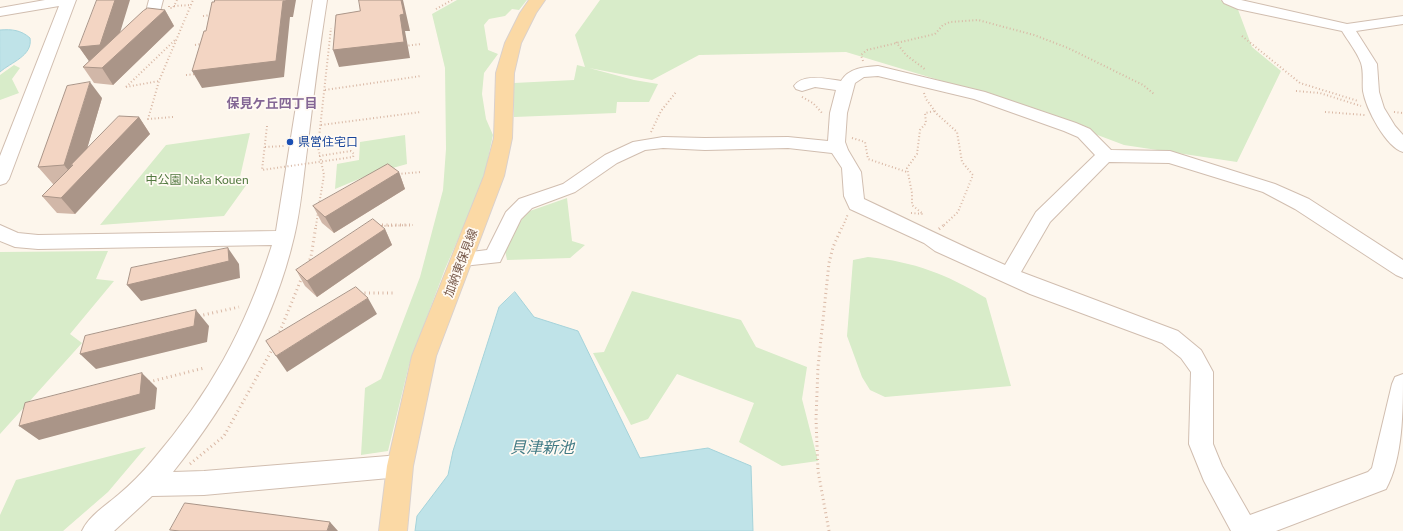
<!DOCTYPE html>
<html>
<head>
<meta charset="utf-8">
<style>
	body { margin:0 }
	canvas { display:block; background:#fdf6ec }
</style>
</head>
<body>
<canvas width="1403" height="531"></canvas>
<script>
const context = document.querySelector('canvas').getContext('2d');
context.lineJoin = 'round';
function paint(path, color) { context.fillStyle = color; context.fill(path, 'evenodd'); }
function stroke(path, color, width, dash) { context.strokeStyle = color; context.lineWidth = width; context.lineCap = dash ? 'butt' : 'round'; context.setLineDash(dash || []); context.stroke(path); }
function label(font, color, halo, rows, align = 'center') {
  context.font = font + ' Lato,"Noto Sans JP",sans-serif'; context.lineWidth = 3.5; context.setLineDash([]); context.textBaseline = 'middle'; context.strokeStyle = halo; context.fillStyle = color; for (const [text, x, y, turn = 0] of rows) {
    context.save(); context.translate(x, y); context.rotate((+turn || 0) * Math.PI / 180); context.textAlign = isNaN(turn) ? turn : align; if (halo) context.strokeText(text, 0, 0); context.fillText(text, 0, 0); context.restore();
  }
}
paint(new Path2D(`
	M457,0H527L519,10L512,9L505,16L489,19L484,25L488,50L498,54L484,73L482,94L486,119L493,135L483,182L445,269L409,365L388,451L361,455L365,388L381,379L420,277L443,190L446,149L445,68L432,14Z
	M600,0H1220L1237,7L1252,47L1281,71L1237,162L1124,145L1005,100L846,52L699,55L652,80L589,68L634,80L658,84L649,102H617L616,113L514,117V83L574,80L577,65L585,67L575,35Z
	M14,65L20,68L12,79L19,93L0,100V75Z
	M250,133L240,177L247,184L224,216L100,225L166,145Z
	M405,135L407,164L371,174L335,189L337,164L359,160L360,142Z
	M567,198L572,241L585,245L570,258L507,260L504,246L527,212Z
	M108,251L96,279L114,281L70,334L82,343L0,434V252Z
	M868,257C915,262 946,274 986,298L1011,386L885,397L870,390L862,377L847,336L853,260Z
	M632,291L741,320L756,347L807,367L802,399L818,461L782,466L739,442L754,403L677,374L648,419L631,425L593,353L604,352Z
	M146,447L108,492L63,531H0V515L16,480Z`), '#d8ecc9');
const water = new Path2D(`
	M0,30C12,29 21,30 30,38C33,56 11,62 0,72Z
	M515,292L534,317L578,331L640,458L708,448L751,466L753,531H415L417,516L448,475L453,451L499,307Z`);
paint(water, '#bfe3e8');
stroke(water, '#a5d3da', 1);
const minor = new Path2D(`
	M45,0H76L9,179L6,183L0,185V156L59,6L0,16V8Z
	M149,0H163L157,23L155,26H145L143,23Z
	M313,0H327C319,50 313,100 307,150C303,179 301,208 294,237C274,323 228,403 173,472L204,471L400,455L409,458L412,466L409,474L400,477L204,495L152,496L114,531H82C89,516 105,506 118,495C130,485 142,473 152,461C210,393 245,330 272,245L38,249L15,247L0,241V225L18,233L38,235L276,231Z
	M1222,0H1241L1347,24L1403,16V24L1356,31L1377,64L1379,92L1384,108L1395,126L1403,135V152C1386,147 1366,109 1363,91C1362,83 1364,72 1361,63C1357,52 1348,41 1342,31L1238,9L1224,3Z
	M878,66L985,92L1076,123L1090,129L1111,150L1170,151L1275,184L1309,199L1403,260V278L1396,275L1295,209L1263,192L1169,163L1109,162L1050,222L1021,272L1178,331L1201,350L1213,372V444L1222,466L1250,515L1368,472L1372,468L1392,384L1395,377L1403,374C1403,411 1403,458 1386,489L1276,531H1231L1204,481L1189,444L1191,372L1181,358L1162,343L1030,294L935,251L924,243L850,209L844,196L842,168L832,153L788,148L705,150L663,148L645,150L617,163L575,192L532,208L521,219L500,262L463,266L456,264L453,259L456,254L487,250L506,212L519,199L563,184L605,155L633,142L663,137L705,138L788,137L828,141L830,113L836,90L815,87L802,91L796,89L794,86C803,73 827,79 841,81C849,68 864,67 878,66ZM878,76L974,99L1064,131L1078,137L1095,155L1036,212L1005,265C957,244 911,221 864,199L861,172L848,150L845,142L847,113L855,83L864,77Z`);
const major = new Path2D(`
	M529,0H545L536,13L521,43L514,73L512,138L504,176L436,356L413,466L407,531H379L387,466L412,356L484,176L494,138L496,73L505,43L520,13Z`);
stroke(minor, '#d1beb0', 2);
stroke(major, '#dad1cd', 2);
stroke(new Path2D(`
	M169,6V8H173L177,0
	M174,6L191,5
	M436,9L452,0
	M203,16L212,15
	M1242,36L1300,83L1358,101
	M896,42L906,55L926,70
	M195,45L202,44
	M405,46L421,44
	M863,61L861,55L867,50L935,34L943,25L950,22L978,20L1034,35L1068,48L1143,85L1154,94
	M186,75L197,74
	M126,87L176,39
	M126,87L159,81
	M325,90L421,76
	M1296,91L1320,93L1361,106
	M924,93L926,99L937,114L957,132L962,162L973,175L958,212L943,226
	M802,97L813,103L823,114
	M1325,112L1365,115
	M1394,112L1403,113
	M173,117L148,119L159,81L193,0
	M321,125L421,112
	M651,132L661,111L676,92
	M852,138L865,142L868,159L907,172
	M265,147L284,146
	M398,174L421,172
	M319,205L324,175L318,147L331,28
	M911,213L923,214L912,205V193L907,168L917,154L920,130L926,123L925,113L935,111
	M316,226L318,212
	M381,226L413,225
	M843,226L848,214`), '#d9b8a5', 2, [1, 2.5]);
stroke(new Path2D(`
	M378,227L382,225H413
	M939,229L944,225
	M308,264L311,257L316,225
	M360,293H393
	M199,316L239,307
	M278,336L302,277
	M149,382L204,368
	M190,464L224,436L273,348
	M829,531L818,471L816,419L818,367L829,263L833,247L843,225`), '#d9b8a5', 3, [1, 3.5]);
paint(minor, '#fff');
paint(major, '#fbd9a5');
stroke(new Path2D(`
	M267,126L262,170L353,157L354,154L351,151L319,156`), '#d9b8a5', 2, [1, 2.5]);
paint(new Path2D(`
	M165,10L174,26L113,85L94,83L83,67L89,61L79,47L120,33Z
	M102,98L87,148L139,117L150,134L75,214L57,213L42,196L54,184H53L38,167Z
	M399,172L405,189L334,233L322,223L313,206Z
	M385,229L392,245L317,297L305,286L296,270Z`), '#d1b7a8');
paint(new Path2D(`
	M115,0H130L112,59L165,10L174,26L113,85L102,68L91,64L79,47Z
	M286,0H296L293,17H290L284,77L202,88L192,71L283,1Z
	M401,0H403L410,31H405L410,58L339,67L333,50L400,15Z
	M90,82L102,98L80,173L73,165H71L79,175L139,117L150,134L75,214L61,198L77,181L64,165Z
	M399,172L405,189L334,233L325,217Z
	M385,229L392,245L317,297L307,281Z
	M228,248L239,264L240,278L141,301L127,285Z
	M368,298L377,314L287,372L276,356Z
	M196,310L209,326L207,342L96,369L80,354Z
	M142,373L157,388L155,409L39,440L19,426Z
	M330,522L338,531H327Z`), '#aa9588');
const building = new Path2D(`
	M97,0H115L100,45L79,47Z
	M215,0H286V1H283L276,61L192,71L204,31H206L212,2H214Z
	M359,0H401L404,14L400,15L404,42L333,50L336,15L360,11Z
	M148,8L165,10L102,68L83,67L143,11Z
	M90,82L64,165L38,167L67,86Z
	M119,116L139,117L61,198L42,196L73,165H71Z
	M388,164L399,172L325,217L313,206Z
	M373,219L385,229L307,281L296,270Z
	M228,248L229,261L127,285L131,268Z
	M356,287L368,298L276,356L266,341Z
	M196,310L194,326L80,354L85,336Z
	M142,373L140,394L19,426L25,403Z
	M185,503L330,522L327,531H180L170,530Z`);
paint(building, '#f3d5c3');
stroke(building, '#aa9588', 1);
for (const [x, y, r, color] of [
	[290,142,4,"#1a4fb4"]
]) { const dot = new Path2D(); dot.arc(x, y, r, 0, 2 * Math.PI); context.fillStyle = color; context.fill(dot); stroke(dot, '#fffaf3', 1.5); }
label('12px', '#164399', '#fffaf3', [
	["県営住宅口",298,142]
], 'left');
label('12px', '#537a41', '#fffaf3', [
	["中公園 Naka Kouen",197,180]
]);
label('12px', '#7a5c4d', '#fffaf3', [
	["加納東保見線",461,263,-69]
]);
label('bold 13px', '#846695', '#fffaf3', [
	["保見ケ丘四丁目",272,104]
]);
label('italic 16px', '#437c86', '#fffaf3', [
	["貝津新池",542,448]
]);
</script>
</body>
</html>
